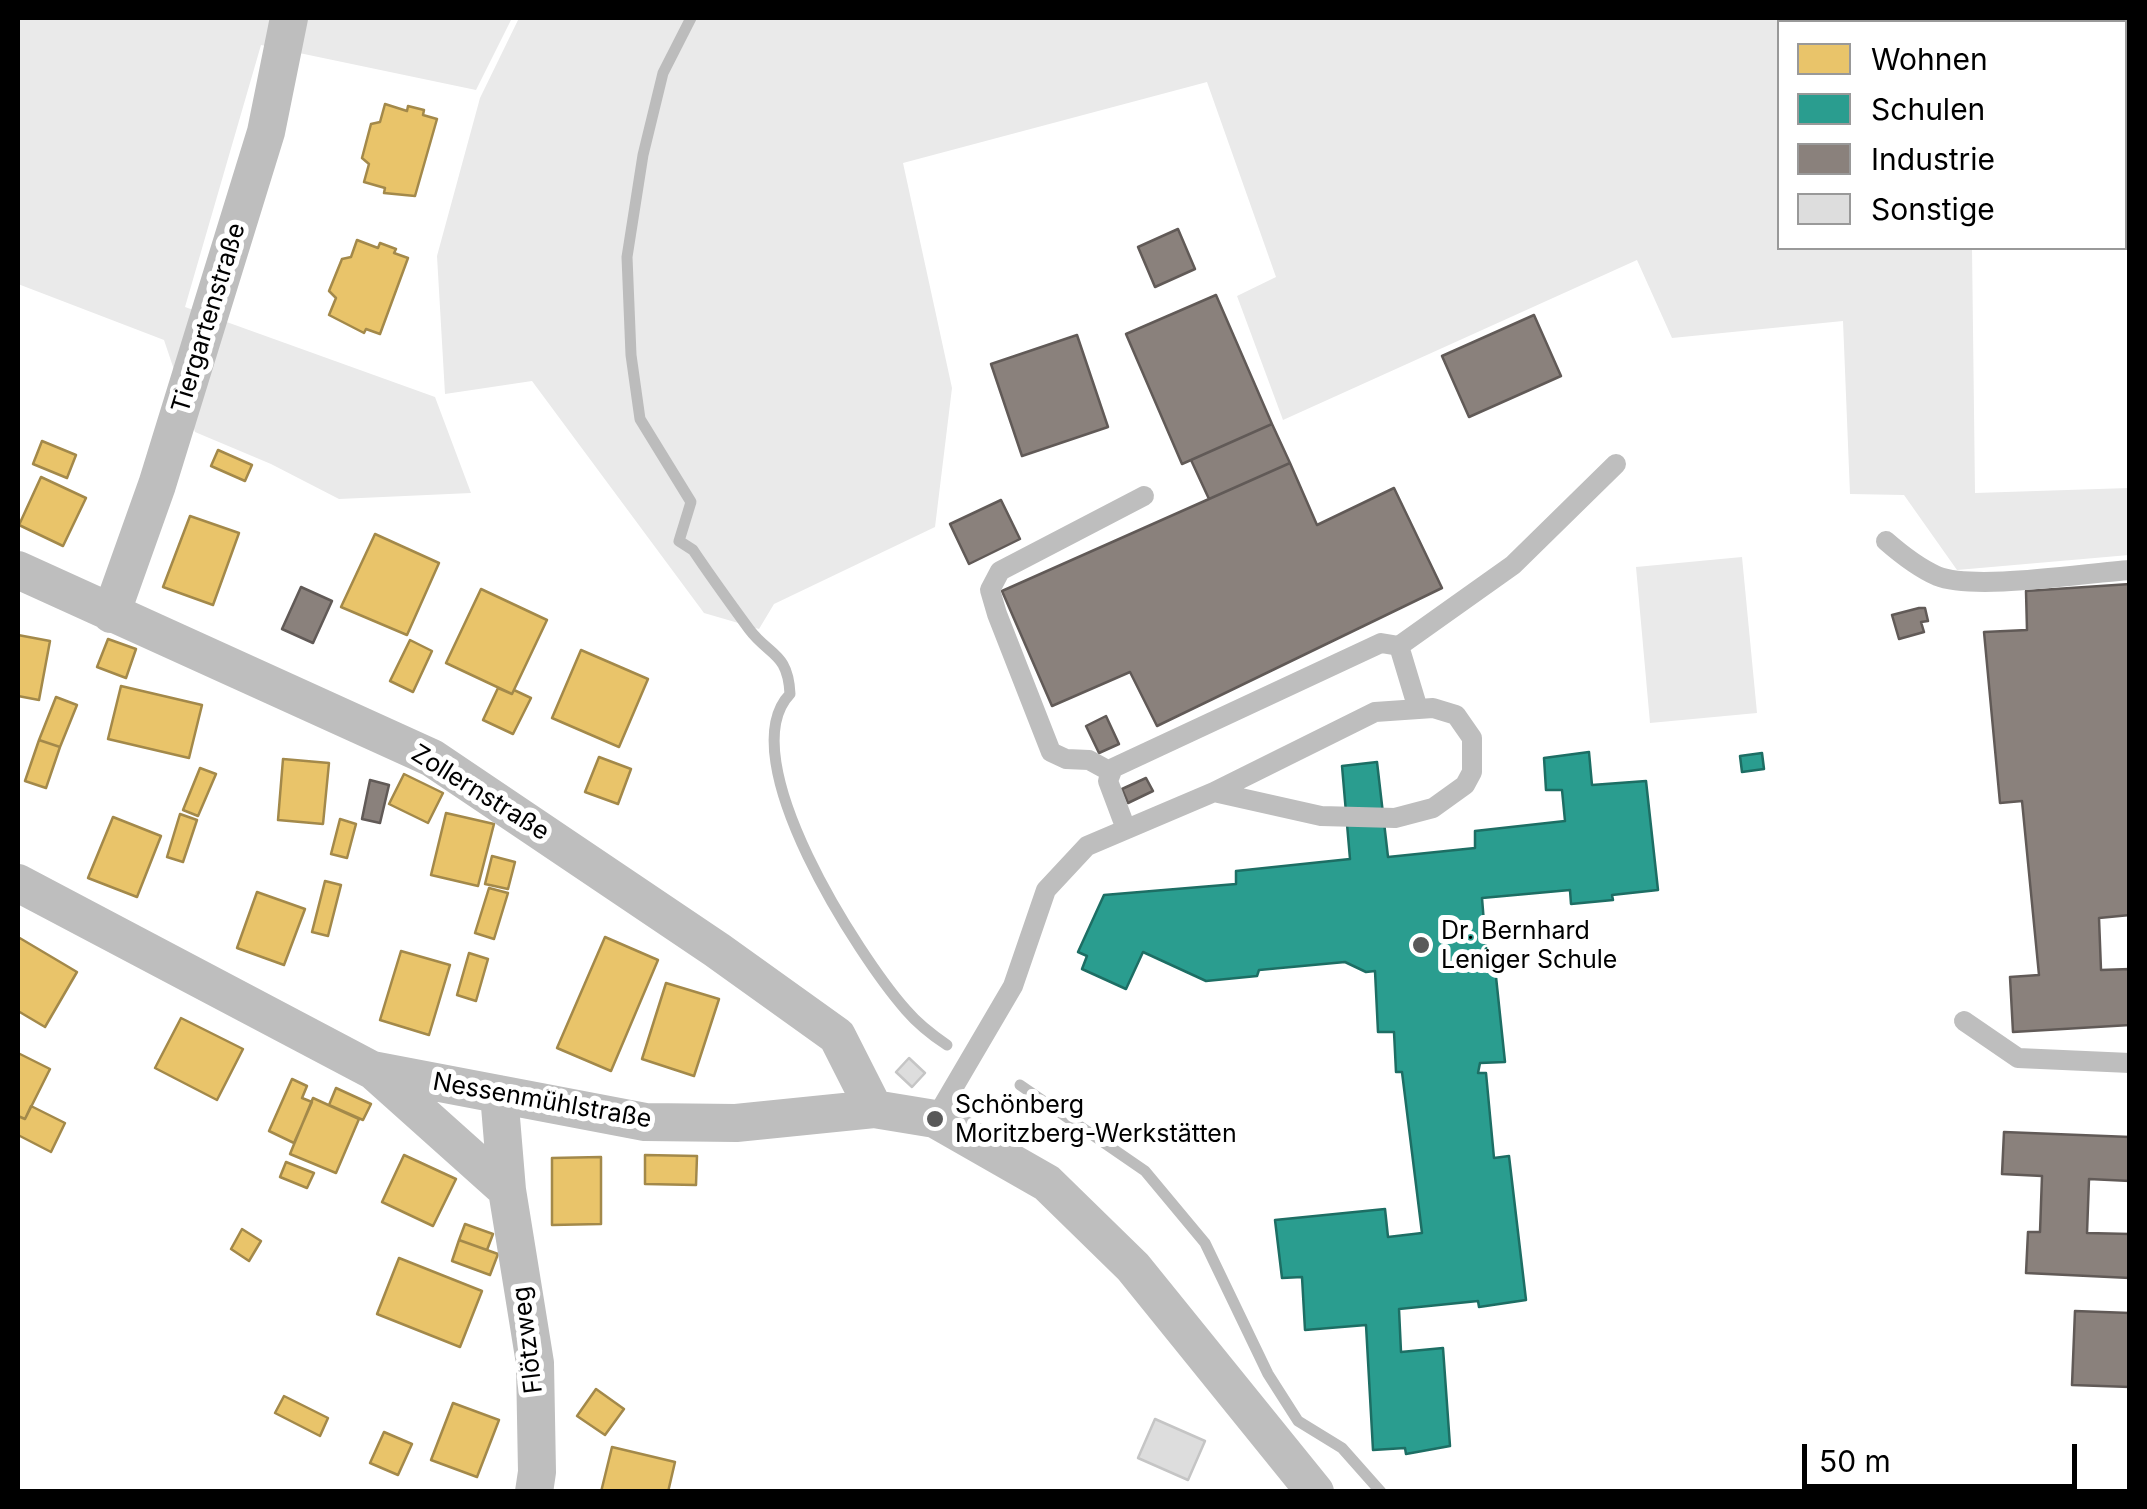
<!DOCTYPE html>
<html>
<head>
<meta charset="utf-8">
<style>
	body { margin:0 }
	#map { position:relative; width:2147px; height:1509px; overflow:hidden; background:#fff; font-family:Inter,sans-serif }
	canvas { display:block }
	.frame { position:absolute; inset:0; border:20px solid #000; pointer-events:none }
	.legend { position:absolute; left:1777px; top:20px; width:350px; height:230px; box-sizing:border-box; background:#fff; border:2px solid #999; margin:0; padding:12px 18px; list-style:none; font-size:30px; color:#000 }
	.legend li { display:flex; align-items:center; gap:20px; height:50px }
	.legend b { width:50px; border:2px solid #999 }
	.scale { position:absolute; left:1802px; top:1444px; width:275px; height:45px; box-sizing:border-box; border:5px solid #000; border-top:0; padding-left:12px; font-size:30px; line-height:35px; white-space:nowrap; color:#000; -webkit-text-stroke:8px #fff; paint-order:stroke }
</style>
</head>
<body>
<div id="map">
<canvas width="2147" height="1509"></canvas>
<div class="frame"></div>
<ul class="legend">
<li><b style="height:28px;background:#e9c46a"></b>Wohnen</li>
<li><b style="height:28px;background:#2a9d8f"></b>Schulen</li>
<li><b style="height:28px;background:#8a817c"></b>Industrie</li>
<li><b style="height:28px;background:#ddd"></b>Sonstige</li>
</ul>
<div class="scale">50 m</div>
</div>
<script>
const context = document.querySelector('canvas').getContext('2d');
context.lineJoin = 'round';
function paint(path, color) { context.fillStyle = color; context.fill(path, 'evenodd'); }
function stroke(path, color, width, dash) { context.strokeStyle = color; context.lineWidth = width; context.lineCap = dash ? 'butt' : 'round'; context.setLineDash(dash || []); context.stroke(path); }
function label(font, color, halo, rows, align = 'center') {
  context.font = font + ' Inter,sans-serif'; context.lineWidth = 10; context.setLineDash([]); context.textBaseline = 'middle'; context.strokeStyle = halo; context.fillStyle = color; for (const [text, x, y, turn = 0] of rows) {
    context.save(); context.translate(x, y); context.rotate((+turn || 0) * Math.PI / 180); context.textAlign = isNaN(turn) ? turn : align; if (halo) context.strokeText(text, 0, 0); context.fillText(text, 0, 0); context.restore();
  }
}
paint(new Path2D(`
	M18,18H512L476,90L261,45L185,307L435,397L471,493L339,499L271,464L195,432L164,340L18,284Z
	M519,18H1978L1977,22H1780V248H1972L1975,493L2129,488V555L1957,570L1904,495L1850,494L1843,321L1672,338L1637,260L1283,420L1237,296L1276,277L1207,82L903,163L952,388L935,527L774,604L759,629L704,613L532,381L445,394L437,256L480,98Z
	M1742,557L1757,713L1650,723L1636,567Z`), '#eaeaea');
const homes = new Path2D(`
	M385,104L407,111L408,106L424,110L423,115L437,119L415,196L384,193L385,188L364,182L369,164L362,158L371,124L380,122Z
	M357,240L378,248L380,243L396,249L394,253L408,258L380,334L366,329L364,333L329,315L336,298L329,291L342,259L351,257Z
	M42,441L76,455L67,478L33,464Z
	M218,450L252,465L245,481L211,466Z
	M41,477L86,498L63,546L19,525Z
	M190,516L239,533L213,605L163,587Z
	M375,534L439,563L407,635L341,607Z
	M481,589L547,620L512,694L446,663Z
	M18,635L50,641L39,700L18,696Z
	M108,639L136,649L126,678L97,667Z
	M410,640L432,651L413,692L390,681Z
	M581,650L648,679L619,747L552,718Z
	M121,686L202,705L189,758L108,739Z
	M498,688L512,694L514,690L531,698L513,734L483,720Z
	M56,697L77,705L60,747L39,740Z
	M39,740L60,747L46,788L25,781Z
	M599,757L631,769L618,804L585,792Z
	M283,759L329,763L323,824L278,820Z
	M200,768L216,774L198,816L183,810Z
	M404,774L443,793L428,823L389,804Z
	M446,813L494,824L478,886L431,875Z
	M180,814L197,820L183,862L167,857Z
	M113,817L161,836L137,897L88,878Z
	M340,819L356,824L347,858L331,854Z
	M492,856L515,862L508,889L485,884Z
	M325,881L341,885L328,936L312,932Z
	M489,888L508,893L494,939L475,933Z
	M257,892L305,909L284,965L237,948Z
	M18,937L77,972L45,1027L18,1011Z
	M605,937L658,960L611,1071L557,1048Z
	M401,951L450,965L429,1035L380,1020Z
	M469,953L488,959L476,1001L457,995Z
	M666,983L719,999L694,1076L642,1059Z
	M181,1018L243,1049L217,1100L155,1068Z
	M18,1053L50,1069L25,1119L18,1116Z
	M292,1079L307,1086L302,1098L312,1102L294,1143L269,1131Z
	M336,1088L371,1104L363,1120L329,1105Z
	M313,1098L359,1119L336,1173L290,1154Z
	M31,1106L65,1123L51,1152L18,1135V1116L25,1119Z
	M404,1155L456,1179L433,1226L382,1202Z
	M645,1155L697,1156L696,1185L645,1184Z
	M601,1157V1224L552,1225V1158Z
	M286,1162L314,1173L307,1188L280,1177Z
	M465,1224L493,1234L487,1250L459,1240Z
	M242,1229L261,1241L249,1261L231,1249Z
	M459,1240L498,1254L490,1275L452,1261Z
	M399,1258L482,1291L460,1347L377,1314Z
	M596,1389L624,1409L605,1435L577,1416Z
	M284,1396L328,1418L320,1436L275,1413Z
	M453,1403L499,1420L477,1477L431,1460Z
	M384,1432L412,1444L398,1475L370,1463Z
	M612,1447L675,1462L668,1492H601Z`);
paint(homes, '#e9c46a');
stroke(homes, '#a3894a', 2.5);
const schools = new Path2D(`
	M1589,752L1592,785L1646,781L1658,890L1612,895L1613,900L1571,904L1570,890L1482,898L1487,960L1494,958L1505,1062L1480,1063L1478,1073H1486L1494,1158L1509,1156L1526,1300L1479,1307L1478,1301L1399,1309L1401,1352L1443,1348L1450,1446L1406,1454L1405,1448L1373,1450L1366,1325L1305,1330L1302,1277L1282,1278L1275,1220L1385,1209L1388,1237L1422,1233L1402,1072H1396L1394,1032H1378L1375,971L1366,972L1345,962L1259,970L1257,976L1206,981L1143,952L1126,989L1082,969L1087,956L1078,952L1104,895L1236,884V871L1350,859L1342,766L1377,762L1388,857L1475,848V831L1565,821L1562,790H1546L1544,758Z
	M1762,753L1764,769L1742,772L1740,756Z`);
paint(schools, '#2a9d8f');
stroke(schools, '#1d6e64', 2.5);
const industry = new Path2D(`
	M1178,229L1195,269L1155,287L1138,247Z
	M1216,295L1272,424L1182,464L1126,334Z
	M1534,315L1561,376L1469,417L1442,356Z
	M1077,335L1108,427L1022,456L991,364Z
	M1272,424L1290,463L1209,499L1191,460Z
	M1290,463L1317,525L1394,488L1442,588L1157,726L1130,672L1052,706L1002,591Z
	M1001,500L1020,539L969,564L950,524Z
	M2130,584V915L2099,918L2101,970L2130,969V1025L2013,1032L2010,977L2039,975L2022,801L2000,803L1984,632L2027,630L2026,591Z
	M301,587L332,601L313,643L282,629Z
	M1919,608H1925L1928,621L1921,622L1924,632L1899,639L1892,615Z
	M1106,716L1119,744L1099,753L1086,726Z
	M1146,778L1153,791L1128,803L1122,789Z
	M370,780L389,785L380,823L362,819Z
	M2004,1132L2130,1137V1181L2089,1179L2087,1233L2130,1234V1278L2026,1273L2028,1232H2040L2042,1176L2002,1174Z
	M2075,1311L2130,1313V1387L2072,1385Z`);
paint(industry, '#8a817c');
stroke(industry, '#615a57', 2.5);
stroke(new Path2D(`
	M691,18L663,73L643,155L627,257L631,355L640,419L691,502L679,541L693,550C711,577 730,603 749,629C769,656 788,652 790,694C729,757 860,958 906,1010C918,1024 932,1035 947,1045
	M1020,1085L1145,1171L1205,1243L1268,1374L1298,1421L1342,1448L1381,1492`), '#bcbcbc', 11);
const building = new Path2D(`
	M909,1058L925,1073L912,1087L896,1072Z
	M1155,1419L1205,1441L1188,1480L1138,1458Z`);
paint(building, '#ddd');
stroke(building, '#c5c5c5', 2.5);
stroke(new Path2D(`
	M1886,541C1902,555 1917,567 1937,576C1975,591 2084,573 2130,570
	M1399,646L1513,565L1616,464
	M1111,772L1089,760L1066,759L1051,752L997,614L990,590L1000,571L1144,496
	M1126,829L1108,781L1113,768L1381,643L1399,646L1418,709
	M1964,1021L2018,1058L2130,1063
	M935,1119L1013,986L1046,890L1087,846L1214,792L1321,816L1395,818L1433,808L1465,785L1472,772V738L1456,715L1433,708L1375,712L1214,792`), '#bebebe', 20);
stroke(new Path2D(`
	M18,570L432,758L717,950L837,1036L874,1109
	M111,614L157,485L266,132L289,18
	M18,883L372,1070L645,1122L736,1123L874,1109L935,1119L1047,1183L1133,1267L1315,1492
	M374,1071L507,1190L535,1363L537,1472L534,1492
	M499,1094L507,1190`), '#bebebe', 38);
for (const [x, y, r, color] of [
	[1421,945,10,"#595959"],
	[935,1119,10,"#595959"]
]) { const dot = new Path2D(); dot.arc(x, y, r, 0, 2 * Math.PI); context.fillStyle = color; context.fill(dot); stroke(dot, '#fff', 4); }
label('25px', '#000', '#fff', [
	["Tiergartenstraße",209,318,-73],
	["Zollernstraße",480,793,32],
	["Nessenmühlstraße",542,1101,10],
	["Flötzweg",528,1340,-97]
]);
label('25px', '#000', '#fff', [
	["Dr. Bernhard",1441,931],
	["Leniger Schule",1441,960],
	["Schönberg",955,1105],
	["Moritzberg-Werkstätten",955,1134]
], 'left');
</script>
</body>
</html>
